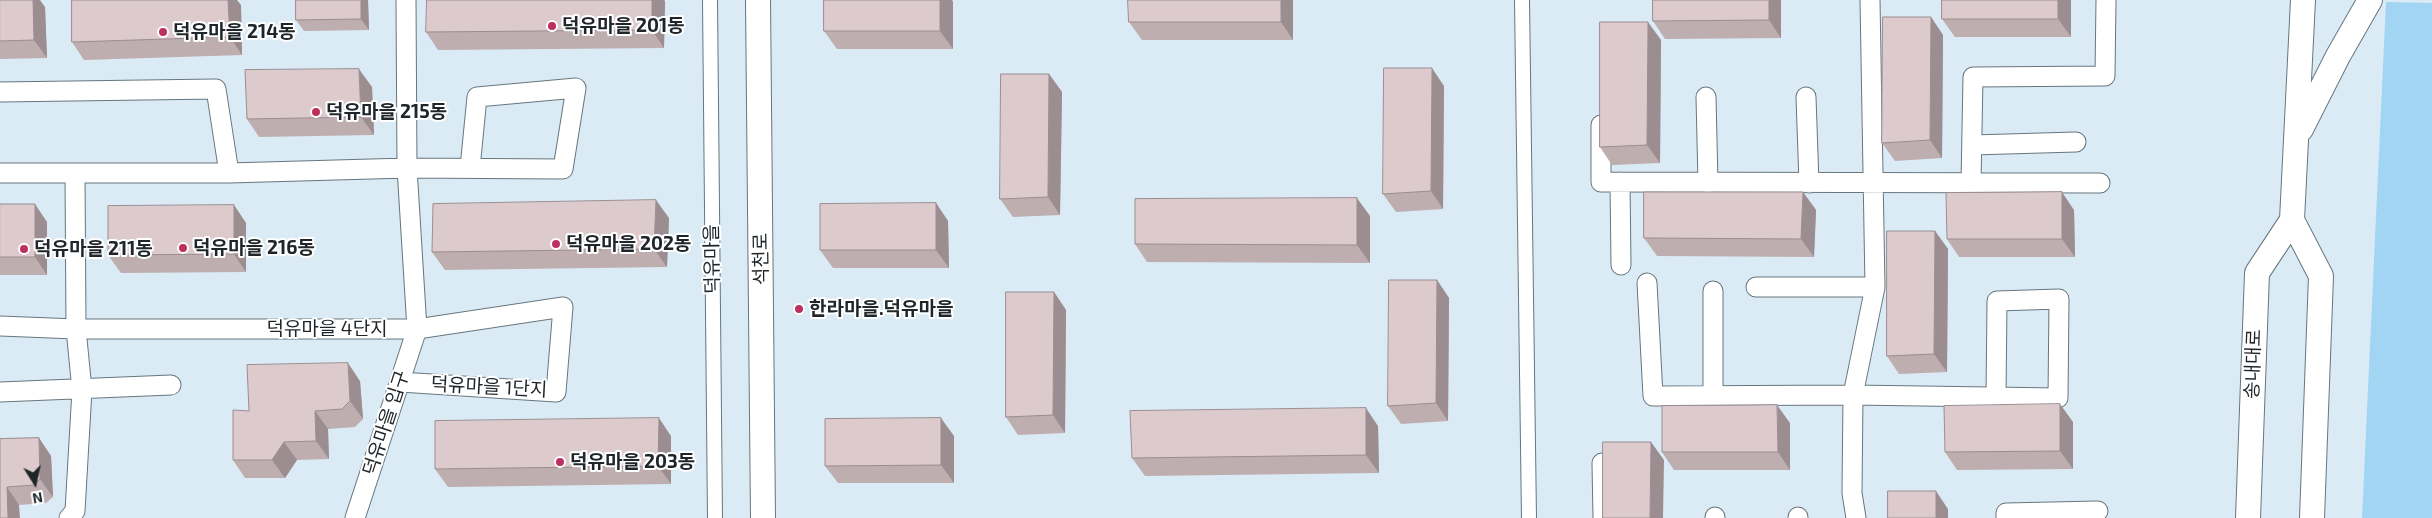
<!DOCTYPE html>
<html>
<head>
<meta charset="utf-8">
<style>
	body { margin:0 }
	#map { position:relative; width:2432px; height:518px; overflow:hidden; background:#daebf5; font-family:"Exo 2",sans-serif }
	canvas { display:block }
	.north { position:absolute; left:10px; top:458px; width:50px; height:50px; -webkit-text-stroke:4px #fff; paint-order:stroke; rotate:170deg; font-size:14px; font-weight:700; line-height:20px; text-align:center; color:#1f2529 }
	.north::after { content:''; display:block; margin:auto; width:18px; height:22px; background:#1f2529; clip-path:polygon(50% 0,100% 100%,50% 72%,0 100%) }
</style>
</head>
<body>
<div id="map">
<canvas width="2432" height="518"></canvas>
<div class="north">N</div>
</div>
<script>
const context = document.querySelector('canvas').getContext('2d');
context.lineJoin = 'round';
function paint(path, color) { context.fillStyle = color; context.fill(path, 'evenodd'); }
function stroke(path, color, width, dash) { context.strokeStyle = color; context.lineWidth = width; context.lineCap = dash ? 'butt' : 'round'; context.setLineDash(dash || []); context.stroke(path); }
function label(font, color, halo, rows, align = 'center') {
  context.font = font + ' "Exo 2","Noto Sans KR",sans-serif'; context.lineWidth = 4; context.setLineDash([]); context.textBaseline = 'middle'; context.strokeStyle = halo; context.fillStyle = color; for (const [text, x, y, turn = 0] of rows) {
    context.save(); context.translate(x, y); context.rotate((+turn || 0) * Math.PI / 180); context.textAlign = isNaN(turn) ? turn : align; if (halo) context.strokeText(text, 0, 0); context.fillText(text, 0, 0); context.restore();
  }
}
paint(new Path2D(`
	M2386,2L2432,3V518H2362Z`), '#a1d5f3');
const pedestrian = new Path2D(`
	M710,0L715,518
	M1522,0L1529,518`);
const minor = new Path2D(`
	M0,92L216,89L229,173
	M1706,97L1708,183
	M1806,97L1809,183
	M1601,125V182L2100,183
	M1972,145L2076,142
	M0,173H229L407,168L406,0
	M1620,182L1621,265
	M1971,183L1973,77L2105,76L2106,0
	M1647,283L1653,396L1853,395L2058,398L2059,299L1997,301L1996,398
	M1756,287H1875
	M1713,291V395
	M0,326L76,329H417L407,168L563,169L576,88L477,97L470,168
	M0,392L171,385
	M1602,463L1603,518
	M1715,517V518
	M1798,517V518
	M69,518L75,511L82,390L76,329L75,173
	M355,518L417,329L563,307L556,392L400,382
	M1856,518L1852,493L1853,395L1875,287L1870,0
	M2006,518V513L2098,511`);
const tertiary = new Path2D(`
	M758,0L763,518
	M2303,0L2292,220L2321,276L2312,518
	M2301,129L2338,56L2370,0
	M2248,518L2257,273L2292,220`);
stroke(pedestrian, '#67767e', 16);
stroke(minor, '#67767e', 21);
stroke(tertiary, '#67767e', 26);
stroke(pedestrian, '#fff', 14);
stroke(minor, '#fff', 19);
stroke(tertiary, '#fff', 24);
paint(new Path2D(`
	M0,0L45,7L47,58L0,59Z
	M368,0L369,30L304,31L296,20Z
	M824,0H952L953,2V49H837L824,31Z
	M1293,0V40H1142L1129,22Z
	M1653,0H1781V38L1665,39L1653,21Z
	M1942,0H2071V37H1955L1942,19Z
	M665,1L664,48L438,50L426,32Z
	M241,5L242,55L84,60L72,42Z
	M1931,17L1943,35L1942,158L1895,161L1882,143Z
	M1661,40L1660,163L1612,165L1600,147Z
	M1049,74L1062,92L1060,215L1013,217L1000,199Z
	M1444,86L1443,209L1396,212L1383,194Z
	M372,87L374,135L259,137L247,119Z
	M1803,192L1816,210L1814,257L1657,256L1644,238Z
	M936,203L948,221L949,268H833L820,250Z
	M0,204L47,222V275H0Z
	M234,205L246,223V272L121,273L108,255Z
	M2074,210L2075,257H1959L1947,239Z
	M1370,216V263L1147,262L1135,244Z
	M669,218L667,267L445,270L432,252Z
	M1935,231L1948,249L1947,372L1899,374L1887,356Z
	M1437,280L1449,298L1448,421L1401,424L1388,406Z
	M1054,292L1066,310L1065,433L1018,435L1006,417Z
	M360,381L363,419L355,427L328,429L329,459L297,460L285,478H245L233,460L249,411Z
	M2073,422V469L1957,470L1945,452Z
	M1790,423V470H1674L1662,452Z
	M1378,426L1379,473L1145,476L1132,458Z
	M671,436V484L448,487L435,469Z
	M954,436V483H838L825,466Z
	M39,438L51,456L53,497L46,503L19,505L0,518V439Z`), '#beaeb0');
paint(new Path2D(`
	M33,0H40L45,7L47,58L34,40Z
	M228,0H237L241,5L242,55L230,37Z
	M361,0H368L369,30L361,19Z
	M652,0H664L665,1L664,48L652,30Z
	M940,0H952L953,2V49L940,31Z
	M1281,0H1293V40L1281,22Z
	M1769,0H1781V38L1769,20Z
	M2058,0H2071V37L2058,19Z
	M1931,17L1943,35L1942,158L1930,140Z
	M1648,22L1661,40L1660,163L1647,145Z
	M1432,68L1444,86L1443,209L1431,191Z
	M359,69L372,87L374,135L361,117Z
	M1049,74L1062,92L1060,215L1048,197Z
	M1803,192L1816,210L1814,257L1801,239Z
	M2062,192L2074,210L2075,257L2062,239Z
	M1357,198L1370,216V263L1357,245Z
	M656,200L669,218L667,267L654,249Z
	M936,203L948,221L949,268L936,250Z
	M35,204L47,222V275L35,257Z
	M234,205L246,223V272L234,254Z
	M1935,231L1948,249L1947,372L1934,354Z
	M1437,280L1449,298L1448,421L1436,403Z
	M1054,292L1066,310L1065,433L1053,415Z
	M348,363L360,381L363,419L350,401Z
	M2060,404L2073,422V469L2060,451Z
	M1777,405L1790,423V470L1778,452Z
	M1366,408L1378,426L1379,473L1366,455Z
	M315,411L328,429L329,459L316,441Z
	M659,418L671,436V484L658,466Z
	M941,418L954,436V483L941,465Z
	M39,438L51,456L53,497L40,479Z
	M284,442L297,460L285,478L272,460Z
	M1651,442L1664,460L1663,518H1650Z
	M7,487L19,505L20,518H8Z
	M1936,491L1948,509V518H1936Z`), '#9b8d90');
const building = new Path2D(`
	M0,0H33L34,40L0,41Z
	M72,0H228L230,37L72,42Z
	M296,0H361V19L296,20Z
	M427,0H652V30L426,32Z
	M824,0H940V31H824Z
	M1128,0H1281V22H1129Z
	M1653,0H1769V20L1653,21Z
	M1942,0H2058V19H1942Z
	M1883,17H1931L1930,140L1882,143Z
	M1600,22H1648L1647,145L1600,147Z
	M1384,68H1432L1431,191L1383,194Z
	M359,69L361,117L247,119L245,70Z
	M1001,74H1049L1048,197L1000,199Z
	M1644,192H1803L1801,239L1644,238Z
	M2062,192V239H1947L1946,193Z
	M1357,198V245L1135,244V199Z
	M656,200L654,249L432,252L433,204Z
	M936,203V250H820V204Z
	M0,204H35V257H0Z
	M234,205V254L108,255V206Z
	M1887,231H1935L1934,354L1887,356Z
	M1389,280H1437L1436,403L1388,406Z
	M1006,292H1054L1053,415L1006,417Z
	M348,363L350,401L342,409L315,411L316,441L284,442L272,460H233V410L249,411L247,365Z
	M2060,404V451L1945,452L1944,406Z
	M1777,405L1778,452H1662V406Z
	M1366,408V455L1132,458L1130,411Z
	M659,418L658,466L435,469V421Z
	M941,418V465L825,466V419Z
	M39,438L40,479L34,485L7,487L8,518H0V439Z
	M1603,442H1651L1650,518H1603Z
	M1888,491H1936V518H1888Z`);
paint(building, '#ddcacd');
stroke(building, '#9b8d90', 1);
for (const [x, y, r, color] of [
	[552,26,5,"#bd2f60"],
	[163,32,5,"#bd2f60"],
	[316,112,5,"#bd2f60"],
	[556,244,5,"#bd2f60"],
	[183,248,5,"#bd2f60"],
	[24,249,5,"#bd2f60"],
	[799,309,5,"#bd2f60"],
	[560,462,5,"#bd2f60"]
]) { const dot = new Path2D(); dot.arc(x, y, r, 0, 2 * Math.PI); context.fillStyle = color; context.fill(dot); stroke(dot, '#fff', 2); }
label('bold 19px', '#1f2529', '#fff', [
	["덕유마을 201동",562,26],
	["덕유마을 214동",173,32],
	["덕유마을 215동",326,112],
	["덕유마을 202동",566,244],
	["덕유마을 216동",193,248],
	["덕유마을 211동",34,249],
	["한라마을.덕유마을",809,309],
	["덕유마을 203동",570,462]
], 'left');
label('19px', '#1f2529', '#fff', [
	["덕유마을",712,259,-91],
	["석천로",761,259,-91],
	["덕유마을 4단지",327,329],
	["송내대로",2253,364,-88],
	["덕유마을 1단지",489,387,3],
	["덕유마을 입구",386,423,-72]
]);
</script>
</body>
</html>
